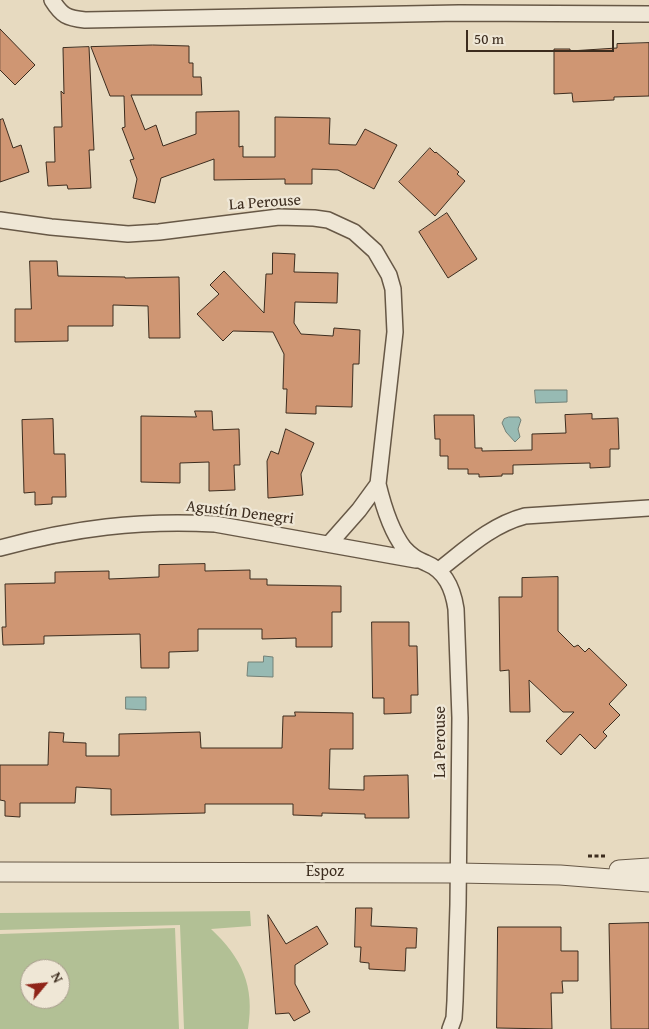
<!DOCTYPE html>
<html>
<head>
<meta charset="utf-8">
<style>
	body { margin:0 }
	#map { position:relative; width:649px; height:1029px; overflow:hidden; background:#e7dac0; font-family:"Gentium Book Plus",serif }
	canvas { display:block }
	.north { position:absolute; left:20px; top:959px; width:50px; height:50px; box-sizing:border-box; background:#efe7d6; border:1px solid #a79c8c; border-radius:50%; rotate:62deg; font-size:14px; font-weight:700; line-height:20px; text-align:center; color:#3c2c1e }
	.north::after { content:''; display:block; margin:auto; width:18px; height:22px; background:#8f2418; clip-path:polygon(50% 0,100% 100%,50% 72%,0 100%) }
	.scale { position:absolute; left:466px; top:30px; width:148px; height:22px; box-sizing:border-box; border:2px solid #3c2c1e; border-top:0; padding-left:6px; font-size:15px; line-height:18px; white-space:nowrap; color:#3c2c1e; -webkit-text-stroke:4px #efe7d6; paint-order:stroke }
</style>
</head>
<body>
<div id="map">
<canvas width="649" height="1029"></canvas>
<div class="north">N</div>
<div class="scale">50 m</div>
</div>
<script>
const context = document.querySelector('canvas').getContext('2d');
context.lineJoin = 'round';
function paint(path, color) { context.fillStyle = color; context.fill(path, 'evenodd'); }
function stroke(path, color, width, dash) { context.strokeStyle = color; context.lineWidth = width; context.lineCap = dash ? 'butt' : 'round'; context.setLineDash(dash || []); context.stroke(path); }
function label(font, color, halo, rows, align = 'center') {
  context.font = font + ' "Gentium Book Plus",serif'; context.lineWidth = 4.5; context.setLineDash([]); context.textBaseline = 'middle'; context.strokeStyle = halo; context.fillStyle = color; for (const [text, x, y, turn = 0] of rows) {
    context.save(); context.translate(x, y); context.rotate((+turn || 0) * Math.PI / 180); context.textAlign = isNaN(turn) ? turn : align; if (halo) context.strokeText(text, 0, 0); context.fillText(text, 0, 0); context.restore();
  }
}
paint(new Path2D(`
	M250,911L251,926L211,929C242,958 255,986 248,1029H184L180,925L0,930V913Z
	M175,928L179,1029H0V934ZM30,969H60V999H30Z`), '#b2c095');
const water = new Path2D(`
	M535,390H567V402L536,403Z
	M509,417H519L521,420L518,429L520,437L515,442L506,432L502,423L504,419Z
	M264,656L273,657V677L247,676L248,662H263Z
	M126,697H146V710L126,709Z`);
paint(water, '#97bab3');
stroke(water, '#738177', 1);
const building = new Path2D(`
	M0,29L35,65L15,85L0,70Z
	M649,43V96L614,97V100L573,102L572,93L554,94V49H570V51L617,48V44Z
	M153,45L189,46V63H193V77H201L202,95H131L145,130L156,125L163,146L196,134V112L239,111V147L243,146V157H275V117L330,118L329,144L356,145L365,129L397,145L374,189L338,170L312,169V184H285V179L214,180V159L161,178L155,203L133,198L137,179L130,160L134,159L122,128L125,127L124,96H110L91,47Z
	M89,47L94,150H89L91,188L68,189L67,185L48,186L46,162H55L54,127H62L61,91L64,94L63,48Z
	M3,119L13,148L21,145L29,172L0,182V120Z
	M430,148L435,153L436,152L459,172L457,174L465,181L435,216L399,182Z
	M447,213L477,259L448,278L419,232Z
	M273,253L295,254L294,272L338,273L337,303L295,302L294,323L301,334L333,336L334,328L360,330L359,364H353L352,407L316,406V414L286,413L287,389H283L284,354L273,332L233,331L223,341L197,314L219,294L210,285L224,271L264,313L266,274H272Z
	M30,261H57L58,276L125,277V278L179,277L180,338H149L148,306L113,305V326H68V341L15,342V309H31Z
	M195,411H212L213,430L239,429L240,465H234L235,490L209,491V462L180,463V483L141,482V416L196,417Z
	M592,414V419L618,418L619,449H610V467L590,468V463L513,465V474H502V476L479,477V474H468V469H448V456H440V439H435L434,415H474L475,448H482V451L532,450V434L566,433L565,415Z
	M53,419L54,454H65L66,497H52V504L35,505V492L24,493L22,420Z
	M286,429L314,443L301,474L303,495L268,498L267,461L271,451L278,454Z
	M205,564V571L250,570V579H267V585L341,586V612H332V647H296V638L262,639V629H198V651L169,652V668H141L140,634L44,636V644L3,645L2,627H6L5,584L55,583V572L109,571V579L159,577V565Z
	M558,577V631L574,647L578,645L585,652L589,648L627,685L609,704L620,715L603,732L607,736L595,749L580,734L561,755L546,741L574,712H563L529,680L530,712H510L509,670L500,671L499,597H522V578Z
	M372,622H409V646H417L418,695H411V713L384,714V698H373Z
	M295,712L353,713V749H330L329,789L364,790V776L408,775L409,818H365V814L322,813V816L293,815V804H205V813L111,815V789L76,787L75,803H20V817L5,816V801L0,800V765H48L49,732L64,733L63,742L86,743V756H119V734L200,732L201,748H282L283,716H295Z
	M356,908H372L371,926L417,928L416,948H406L405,971L369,969V963L360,962L361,947H355Z
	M268,915L286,944L317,926L328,944L295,965V984L310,1012L294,1021L289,1013L276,1014Z
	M649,923V1029H611L609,924Z
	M498,927H561V951H578V981H562L563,993H551L552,1029L497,1028Z`);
paint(building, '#cf9673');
stroke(building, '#3c2c1e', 1);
const minor = new Path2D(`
	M52,0C62,16 67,18 85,20L459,13L649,14
	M0,220L51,227L128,234L159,232L279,217L314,218L328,220L354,232L375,251L389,275L393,289L395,332L378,484C383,505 391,531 404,548C411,556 417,559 426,563C446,571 453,589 456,609L460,718L458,905L455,1001L454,1018L450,1029
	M329,544L359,510L378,484
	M0,548C74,528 138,520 215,524L416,560
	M439,570C466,549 491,525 525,516L649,508`);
const tertiary = new Path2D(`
	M619,870L649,868
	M0,872L457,873L560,875L649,882`);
stroke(minor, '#675846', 18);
stroke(tertiary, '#675846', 21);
stroke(new Path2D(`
	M588,856H607`), '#3c2c1e', 3, [4, 2.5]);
stroke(minor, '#efe7d6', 15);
stroke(tertiary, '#efe7d6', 19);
label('16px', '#3c2c1e', '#efe7d6', [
	["La Perouse",265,203,-4],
	["Agustín Denegri",240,513,7],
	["La Perouse",441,742,-90],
	["Espoz",325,872]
]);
</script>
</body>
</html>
